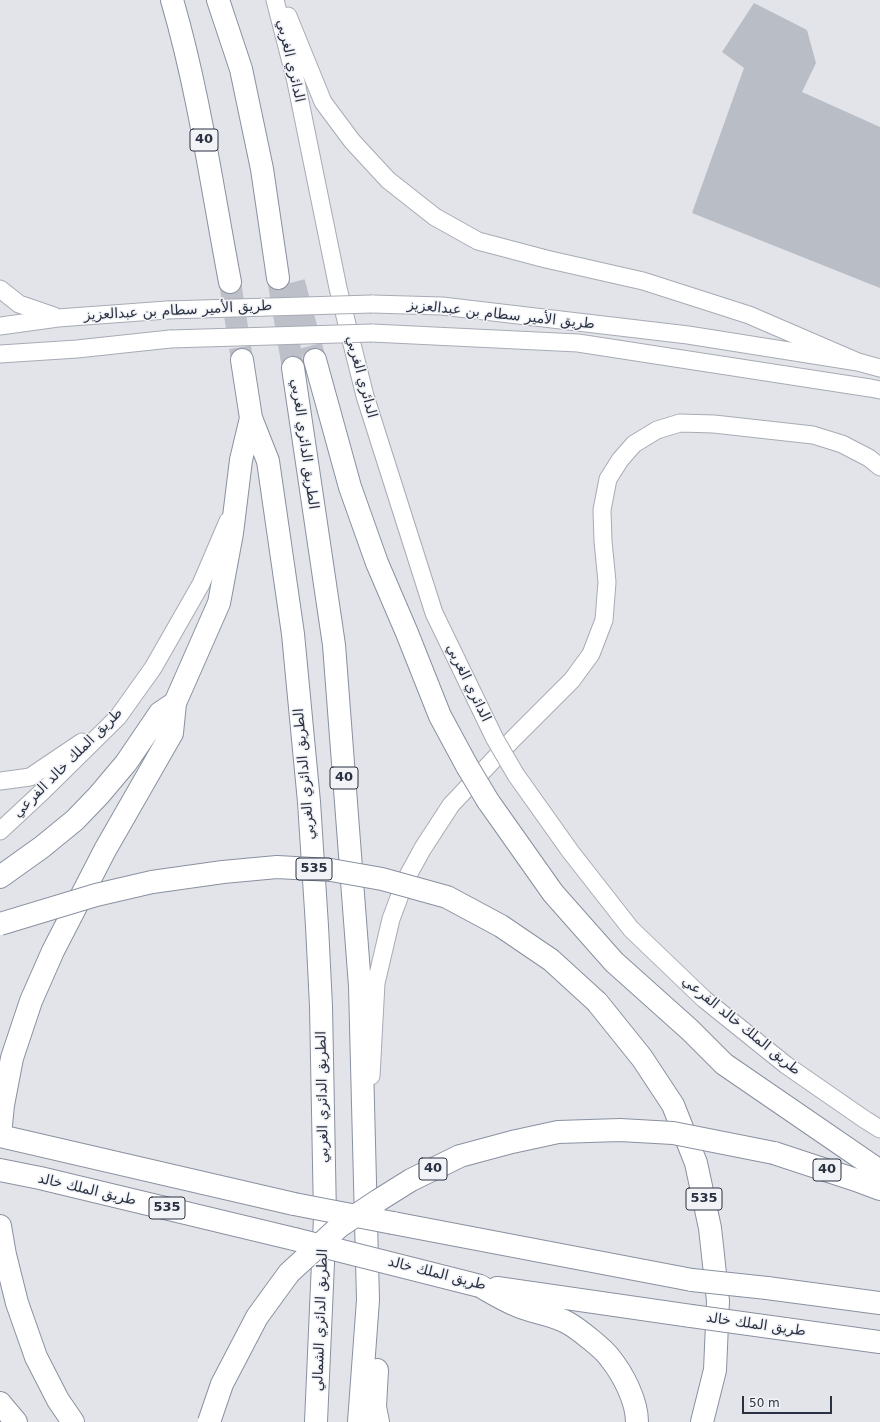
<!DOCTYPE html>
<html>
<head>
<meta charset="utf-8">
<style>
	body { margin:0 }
	#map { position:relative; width:880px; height:1422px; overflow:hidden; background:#e2e4ea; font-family:"DejaVu Sans",sans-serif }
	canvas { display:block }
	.scale { position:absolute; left:742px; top:1396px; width:90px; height:18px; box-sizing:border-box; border:2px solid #2a3141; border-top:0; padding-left:5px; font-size:12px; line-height:14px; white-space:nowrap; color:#2a3141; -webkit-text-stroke:3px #f1f3f7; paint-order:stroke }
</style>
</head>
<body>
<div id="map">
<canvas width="880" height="1422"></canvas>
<div class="scale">50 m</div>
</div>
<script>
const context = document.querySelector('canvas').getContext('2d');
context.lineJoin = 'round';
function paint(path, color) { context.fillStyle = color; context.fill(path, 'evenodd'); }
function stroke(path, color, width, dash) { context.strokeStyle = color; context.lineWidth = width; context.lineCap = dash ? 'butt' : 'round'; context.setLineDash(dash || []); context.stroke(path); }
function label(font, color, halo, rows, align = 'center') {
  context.font = font + ' "DejaVu Sans",Vazirmatn,sans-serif'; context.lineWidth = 3; context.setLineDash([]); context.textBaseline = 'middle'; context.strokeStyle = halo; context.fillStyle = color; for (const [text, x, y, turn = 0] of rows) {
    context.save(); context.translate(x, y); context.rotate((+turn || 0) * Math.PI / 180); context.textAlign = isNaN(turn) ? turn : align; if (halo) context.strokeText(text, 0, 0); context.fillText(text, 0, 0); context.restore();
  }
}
paint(new Path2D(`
	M754,3L807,30L816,63L802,92L880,127V288L692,213L744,68L722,52Z`), '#b9bdc6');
stroke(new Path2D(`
	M278,278L293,368
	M230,282L242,360
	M294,282L315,360`), '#bdc0c8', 22, [22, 11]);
const secondary = new Path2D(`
	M275,0L296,82L338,288L365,396L434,613L495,739
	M288,16L323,102L352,141L388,180L435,217L478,241L546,259L643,281L749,315L858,362
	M0,289L19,304L54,316
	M372,304L442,306L688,335L858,362L880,368
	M0,326L58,318L167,310
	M372,333L578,343L870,388L880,390
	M0,354L77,349L170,339
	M516,775L570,851L631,929L704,999L786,1065L864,1119L880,1129
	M0,781L30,777L82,742
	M0,831L44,790L118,717L153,668L201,584L228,521
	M371,1076L376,983L391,919L406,879L423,848L451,805L513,739L572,680L591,654L604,620L607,582L603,541L602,510L608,479L620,460L634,444L657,430L680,423L714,424L813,435L842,444L869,458L880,467`);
const highway = new Path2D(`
	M172,0C199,92 212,188 230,282
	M218,0L241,69L262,169L278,278
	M242,360L251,418L268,461L293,634L309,802L317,926L321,1006L325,1217L316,1422
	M315,360L350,487L377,563L407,633L440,716L467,766
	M293,368L334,645L360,986L368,1300L359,1422
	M488,801L553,893L614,962L690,1030L724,1064L880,1171
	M0,877L42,847L75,820L99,795L126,763L160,713L175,703L219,603L232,533L241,460L251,418
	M597,1002L642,1058L673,1105L696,1163L710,1228L718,1301L715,1370L702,1422
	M0,1135L3,1105L12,1058L31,1001L53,951L105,850L172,733L175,703
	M0,1136L294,1204
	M774,1153L856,1180L880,1189
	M0,1170L40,1178L294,1239
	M393,1223L692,1280
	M0,1226L5,1255L17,1303L36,1357L58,1400L73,1422
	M480,1286C492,1293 505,1301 518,1306C534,1313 552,1314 568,1323C577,1328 604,1349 610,1358C623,1374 637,1401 637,1422
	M497,1288L691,1316
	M767,1288L880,1303
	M785,1329L880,1342
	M377,1370L375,1407L378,1422
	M0,1403L16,1422`);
stroke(secondary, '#a7abb4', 19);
stroke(highway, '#8991a0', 24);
stroke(secondary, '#fff', 17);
stroke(highway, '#fff', 22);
const secondaryBridge = new Path2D(`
	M167,310L372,304
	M170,339L372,333
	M495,739L516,775`);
const highwayBridge = new Path2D(`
	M467,766L488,801
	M0,924L96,895L152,882L223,872L277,867L331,870L382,879L447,897L501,926L551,960L597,1002
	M294,1204L393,1223
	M294,1239L480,1286
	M692,1280L767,1288
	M691,1316L785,1329
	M209,1422L222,1384L257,1317L289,1273L340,1226L379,1200L411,1180L460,1156L512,1142L558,1132L620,1130L673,1133L774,1153`);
stroke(secondaryBridge, '#a7abb4', 19, []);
stroke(highwayBridge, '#8991a0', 24, []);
stroke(secondaryBridge, '#fff', 17);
stroke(highwayBridge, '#fff', 22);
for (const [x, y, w] of [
	[204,140,28],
	[344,778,28],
	[314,869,36],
	[433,1169,28],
	[827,1170,28],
	[704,1199,36],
	[167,1208,36]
]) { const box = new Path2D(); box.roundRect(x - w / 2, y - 11, w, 22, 3); context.fillStyle = '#f1f3f7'; context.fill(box); stroke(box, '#2a3141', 1); }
label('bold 13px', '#2a3141', null, [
	["40",204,140],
	["40",344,778],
	["535",314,869],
	["40",433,1169],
	["40",827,1170],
	["535",704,1199],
	["535",167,1208]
]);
label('14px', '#2a3141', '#f1f3f7', [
	["الدائري الغربي",290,61,77],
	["طريق الأمير سطام بن عبدالعزيز",178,311,-3],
	["طريق الأمير سطام بن عبدالعزيز",501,315,6],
	["الدائري الغربي",361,377,75],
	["الطريق الدائري الغربي",304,444,82],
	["الدائري الغربي",468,683,64],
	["طريق الملك خالد الفرعي",68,763,-45],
	["الطريق الدائري الغربي",305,774,-95],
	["طريق الملك خالد الفرعي",741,1026,39],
	["الطريق الدائري الغربي",323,1097,-91],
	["طريق الملك خالد",87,1190,13],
	["طريق الملك خالد",437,1274,14],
	["الطريق الدائري الشمالي",321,1320,-88],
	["طريق الملك خالد",756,1325,8]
]);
</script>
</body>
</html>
